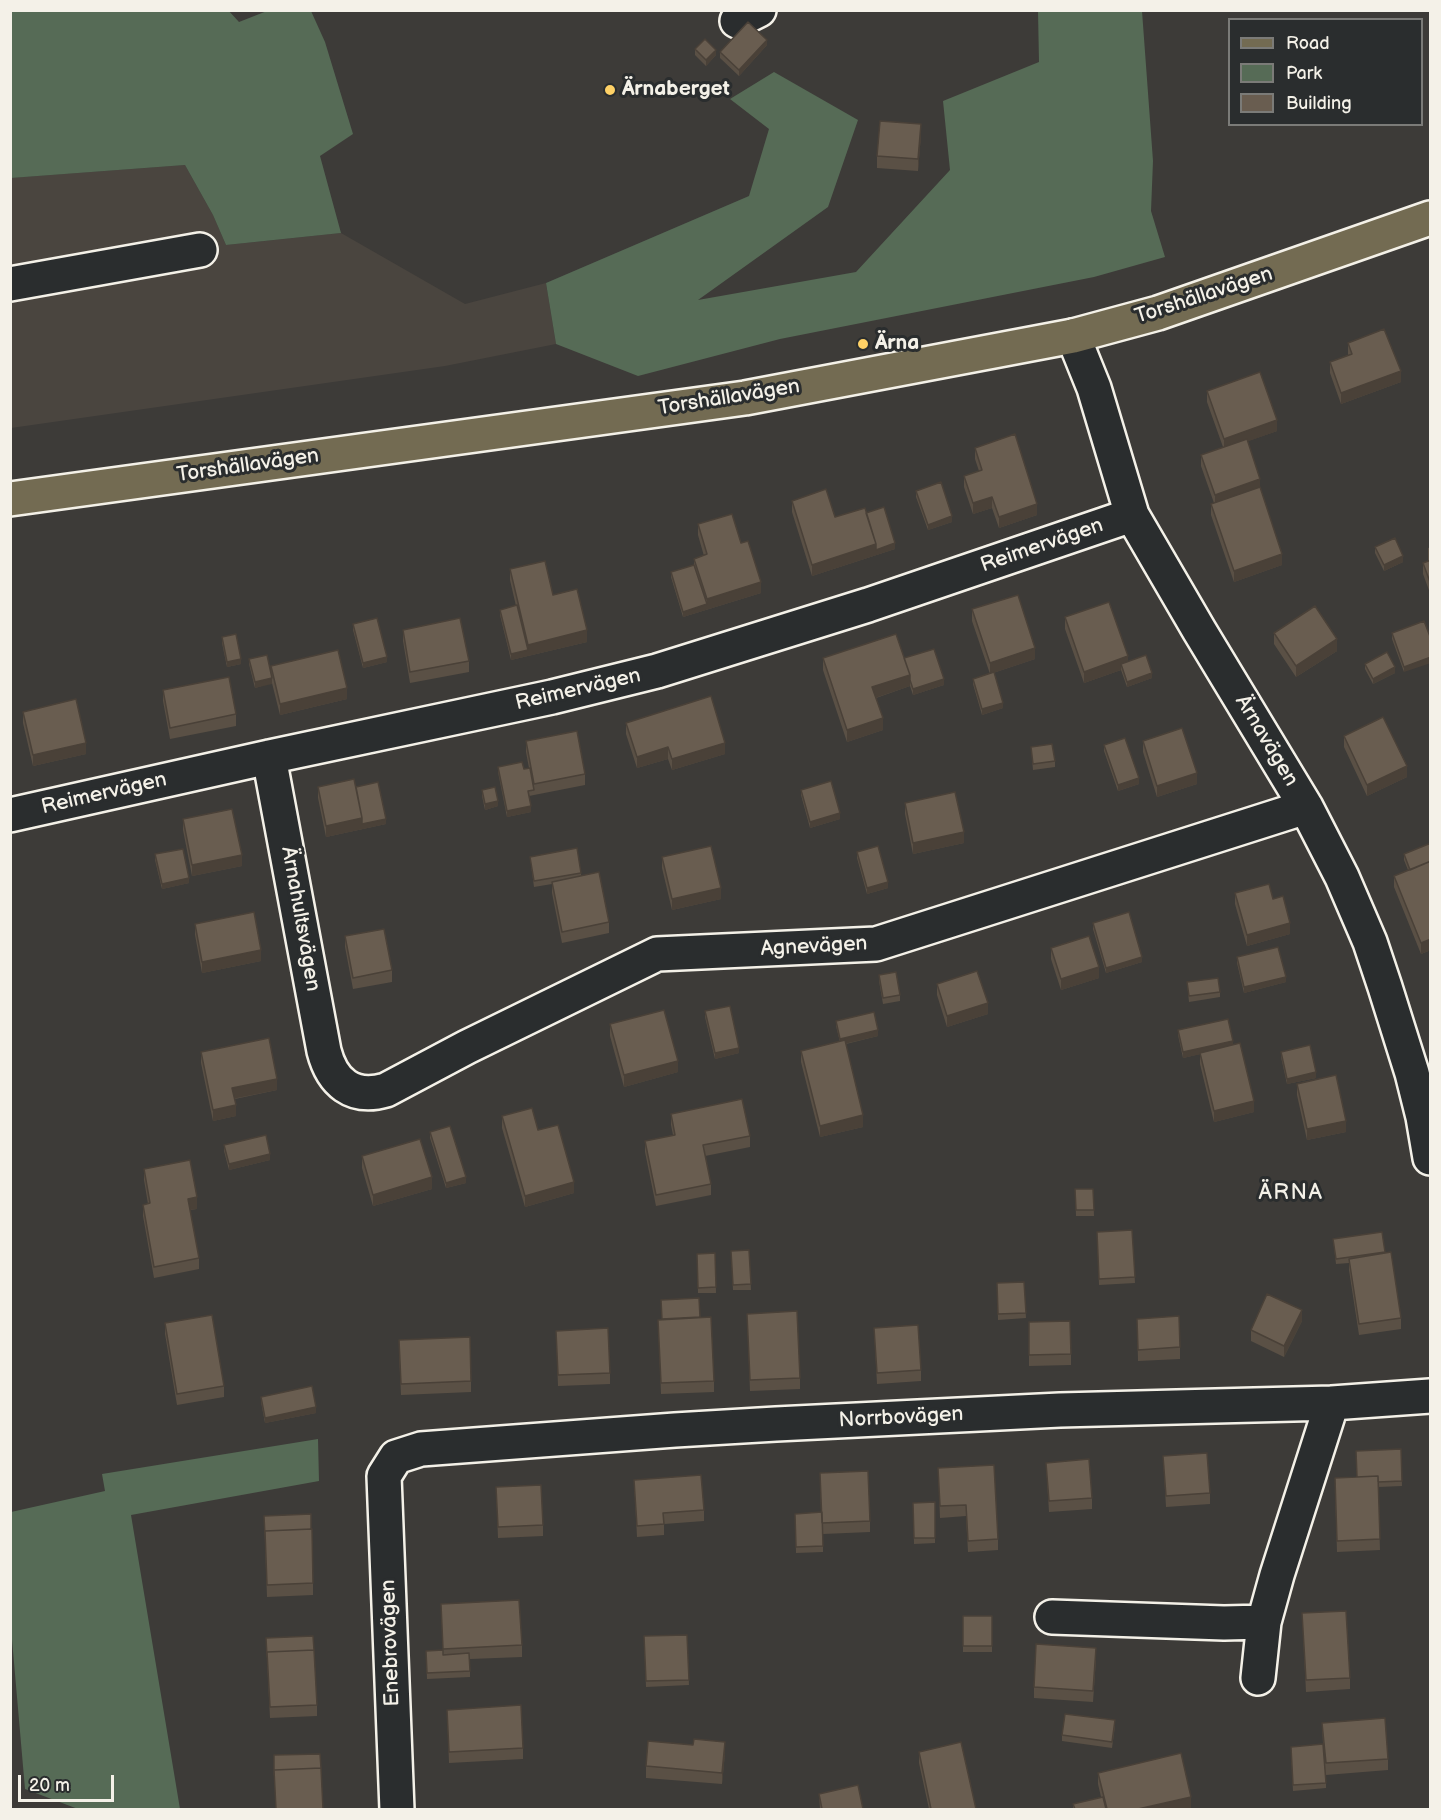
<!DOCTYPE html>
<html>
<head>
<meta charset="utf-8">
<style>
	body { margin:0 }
	#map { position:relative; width:1441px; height:1820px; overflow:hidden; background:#3d3b38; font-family:"Balsamiq Sans",sans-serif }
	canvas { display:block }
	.frame { position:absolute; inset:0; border:12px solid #f4f1e8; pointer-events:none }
	.legend { position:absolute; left:1228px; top:18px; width:195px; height:108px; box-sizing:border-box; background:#2a2d2e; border:2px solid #7b7b78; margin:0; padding:8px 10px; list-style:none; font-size:18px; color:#f4f1e8 }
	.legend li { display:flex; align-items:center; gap:12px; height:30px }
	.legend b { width:30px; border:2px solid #7b7b78 }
	.scale { position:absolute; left:18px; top:1775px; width:96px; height:27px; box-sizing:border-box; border:3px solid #f4f1e8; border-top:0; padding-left:8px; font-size:18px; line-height:21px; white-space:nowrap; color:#f4f1e8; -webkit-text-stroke:4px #2a2d2e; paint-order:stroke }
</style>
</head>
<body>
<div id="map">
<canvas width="1441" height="1820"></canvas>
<div class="frame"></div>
<ul class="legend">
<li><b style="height:8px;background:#736b52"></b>Road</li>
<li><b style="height:16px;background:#566b56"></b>Park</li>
<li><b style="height:16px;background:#695d50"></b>Building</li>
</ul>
<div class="scale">20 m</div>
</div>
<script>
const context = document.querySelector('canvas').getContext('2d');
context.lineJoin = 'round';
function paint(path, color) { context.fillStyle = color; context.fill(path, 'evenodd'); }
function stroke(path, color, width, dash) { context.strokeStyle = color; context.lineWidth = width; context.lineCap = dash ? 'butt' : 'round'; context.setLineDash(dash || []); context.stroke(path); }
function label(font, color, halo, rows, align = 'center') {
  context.font = font + ' "Balsamiq Sans",sans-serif'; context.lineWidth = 6; context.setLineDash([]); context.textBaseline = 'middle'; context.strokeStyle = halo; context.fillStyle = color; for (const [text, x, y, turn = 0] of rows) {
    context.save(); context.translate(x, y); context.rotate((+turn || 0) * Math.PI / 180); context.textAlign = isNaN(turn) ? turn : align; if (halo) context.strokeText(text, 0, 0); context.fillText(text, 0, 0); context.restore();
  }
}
paint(new Path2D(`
	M185,165L213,215L226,245L341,233L465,304L546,283L556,344L445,366L11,428L10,178Z`), '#4a453f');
paint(new Path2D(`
	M228,10L239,22L267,11H311L325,42L353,134L320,156L341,233L226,245L213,215L185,165L11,178V11Z
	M1038,11H1142L1153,161L1151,211L1165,257L1094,277L780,339L638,376L556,344L546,283L749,196L769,129L730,99L774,72L858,120L828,207L698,300L856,272L950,170L943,101L1039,62Z
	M318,1439L319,1481L131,1515L180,1809H78L25,1789L11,1628V1512L105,1491L102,1474Z`), '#566b56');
const minor = new Path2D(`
	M737,21L759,10
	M10,284L200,250
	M1073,336L1094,388L1132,515L1199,630L1306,807L1342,877L1370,942L1385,987L1412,1073L1423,1117L1430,1158
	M269,757L324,1051C332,1082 352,1100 386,1090L467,1047L657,954L876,944L1306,807
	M10,815L269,757L552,697L657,671L868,605L1132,515
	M1052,1617L1224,1623L1264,1622
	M1258,1678L1264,1622L1277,1575L1332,1403
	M397,1810L384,1476L396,1457L421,1449L675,1430L776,1424L1060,1410L1332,1403L1430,1396`);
const major = new Path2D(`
	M10,499L745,398L1073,336L1158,313L1430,218`);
stroke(minor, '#f4f1e8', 38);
stroke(major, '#f4f1e8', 38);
stroke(minor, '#2a2d2e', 33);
stroke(major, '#736b52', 33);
paint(new Path2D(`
	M767,45L739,76L720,58V52Z
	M695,49L716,55L706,66L695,55Z
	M921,135L918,171L877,168V156Z
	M1348,343L1401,382L1341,404L1330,373V362L1348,355Z
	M1207,391L1277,431L1248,441L1260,489L1282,565L1234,582L1211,515V504L1214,503L1201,466V455L1223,447L1207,402Z
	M975,448L1037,515L999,528L992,508L973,514L964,487V476L979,471L975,459Z
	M916,491L952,522L928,530L916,497Z
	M792,501L835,517L866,513L895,549L812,576L792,512Z
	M698,524L741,543L761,593L683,617L671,577V572L694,565V559L704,556L698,535Z
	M1375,547L1403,562L1384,571L1375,553Z
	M1431,547L1430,593L1423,574V563L1428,561V548Z
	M510,569L553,595L587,642L511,660L500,615V610L516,606L510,580Z
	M972,609L1035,659L990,674L972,621Z
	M1065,617L1128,662L1152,678L1127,687L1121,670L1084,683L1065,629Z
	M1424,621L1404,672L1392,639V633Z
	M353,624L387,662L363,668L353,630Z
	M403,630L469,661V672L410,683L403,641Z
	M1274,633L1337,651L1296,677L1274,644Z
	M222,637L241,664L227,667L222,643Z
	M823,658H904L944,685L913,695L910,686L876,698L883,730L847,742L823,670Z
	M249,659L271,672V666L347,699L280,715L272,683L255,688L249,664Z
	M1365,664L1395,673L1373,684L1365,669Z
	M973,679L1003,708L982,715L973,684Z
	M163,690L236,714V726L170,739L163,701Z
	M23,712L86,754L33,766L23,723Z
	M626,723L725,754L672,770L668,759L637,768L626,734Z
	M1344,736L1407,777L1367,796L1344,747Z
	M526,741L585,774V785L529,796L531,812L507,817L498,772V767L524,769L529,768L526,752Z
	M1143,741L1197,784L1157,797L1143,752Z
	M1104,745L1139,784L1118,791L1104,751Z
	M1031,747L1055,761V767L1033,770Z
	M318,787H356L386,824L326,837L318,798Z
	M482,790L498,806L485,810L482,796Z
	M801,790L840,819L810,828L801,795Z
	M905,803L964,843L913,854L905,814Z
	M183,819L242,866L192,876L183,830Z
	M1431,843V950L1421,954L1394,887V876L1408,870L1404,860V854Z
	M857,852L888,888L867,894L857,858Z
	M155,854L189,883L162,889L155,860Z
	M530,857L581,873V876L609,922V933L562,943L552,893V884L534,887Z
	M662,857L721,899L672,910L662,868Z
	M1235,893L1273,899L1290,934L1247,946L1235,904Z
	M1093,923L1142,962L1106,973L1093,929Z
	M195,924L261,961L202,973L195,935Z
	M345,936L392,970V982L353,989L345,947Z
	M1051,948L1099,978L1061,990L1051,959Z
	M1237,957L1286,982L1244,993L1237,963Z
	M879,975L900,995V1001L883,1004L879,981Z
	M1187,982L1220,992V997L1189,1002Z
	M937,984L988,1014L947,1027L937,995Z
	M705,1011L739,1053L715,1059L705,1017Z
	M836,1021L878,1036L846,1044L863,1127L820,1137L801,1062V1051L840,1042L836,1026Z
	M610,1024L678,1072L624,1087L610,1036Z
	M1178,1030L1233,1045L1254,1112L1214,1122L1200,1064V1054L1183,1058L1178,1035Z
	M201,1052L277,1090L235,1099L236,1116L213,1121L201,1063Z
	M1281,1052L1316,1078L1287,1084L1281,1057Z
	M1297,1084L1346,1132L1307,1140L1297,1095Z
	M671,1114L750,1136V1147L705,1156L711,1184V1195L656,1206L645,1152V1141L673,1135L671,1125Z
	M502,1116L538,1130L574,1193L525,1207L502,1128Z
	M430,1132L466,1183L446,1188L430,1138Z
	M224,1145L270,1160L229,1170L224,1151Z
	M362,1156L432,1189L373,1206L362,1168Z
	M144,1169L197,1209L190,1210L199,1258V1269L154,1278L143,1216V1205L148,1204L144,1180Z
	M1075,1189H1093L1094,1216H1076Z
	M1132,1230L1135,1283L1099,1285L1097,1232Z
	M1382,1232L1385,1253L1401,1318V1329L1359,1335L1349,1270V1263L1336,1264L1333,1239Z
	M749,1250L751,1290H733L731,1251Z
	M715,1253L716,1293H698L697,1254Z
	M1024,1282L1026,1318L998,1320L997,1283Z
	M747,1314L800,1378V1389L750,1391Z
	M700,1317L714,1381V1392L661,1394L658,1320Z
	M1137,1319L1180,1347V1359L1138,1361Z
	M1302,1321L1284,1357L1251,1341V1330Z
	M1029,1322L1071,1354V1365L1029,1366Z
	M165,1323L224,1386V1397L177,1405L165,1334Z
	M874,1328L921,1370V1381L877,1384Z
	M556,1331L610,1373V1384L558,1386Z
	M399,1352L471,1381V1392L401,1395Z
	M261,1397L316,1413L265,1423L261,1402Z
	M1401,1449L1402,1486L1378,1487L1380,1550L1337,1552L1335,1489L1357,1477Z
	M1163,1456L1210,1493V1504L1166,1507Z
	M1046,1463L1092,1498V1509L1049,1512Z
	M938,1468L998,1539V1550L968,1552L966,1516L940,1518Z
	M820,1473L870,1521V1532L823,1534V1552L796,1553L795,1514L821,1512Z
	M634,1480L704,1510V1521L664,1524V1535L637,1537Z
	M496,1487L543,1525V1536L498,1538Z
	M935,1502V1543L914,1544L913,1503Z
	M264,1516L313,1583V1595L267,1597Z
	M441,1604L522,1645V1657L470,1659V1677L427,1679L426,1651L443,1650Z
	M1302,1613L1350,1678V1689L1306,1692Z
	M963,1616H992V1652H963Z
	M687,1635L689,1685L646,1687L644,1636Z
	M266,1638L317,1705V1716L270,1718Z
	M1096,1659L1093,1702L1034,1698V1687Z
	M447,1710L523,1748V1759L449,1763Z
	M1322,1723L1388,1759V1770L1326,1775V1788L1293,1791L1291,1752L1323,1744Z
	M1115,1726L1112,1748L1062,1741V1735Z
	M693,1745L725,1753L722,1784L646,1778V1766Z
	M919,1752L976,1809H929L919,1763Z
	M1098,1773L1191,1808L1186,1809H1073V1804L1101,1797L1098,1784Z
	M819,1794L863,1809H820Z`), '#5a5045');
paint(new Path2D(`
	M767,40V45L739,76V70Z
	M716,50V55L706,66V60Z
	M921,124V135L918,171V159Z
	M1401,371V382L1341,404V393Z
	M1277,420V431L1224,450V439Z
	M1260,479V490L1215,506V495Z
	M992,497V508L973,514V503Z
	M1037,504V515L999,528V517Z
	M952,516V522L928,530V525Z
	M895,543V549L812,576V565L876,544Z
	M1282,554V565L1234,582V571Z
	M1403,556V562L1384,571V565Z
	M761,582V593L683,617V612L707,604V599Z
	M587,630V642L511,660V654L528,650V645Z
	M1337,639V651L1296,677V666Z
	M1035,648V659L990,674V663Z
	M1128,656V667L1121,664V670L1084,683V672Z
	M387,657V662L363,668V663Z
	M1431,657V663L1404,672V667Z
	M241,659V664L227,667V662Z
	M1395,667V673L1373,684V679Z
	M1152,673V678L1127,687V682Z
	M910,675V686L872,699V687Z
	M272,678V684L255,688V682Z
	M944,679V685L913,695V689Z
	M347,688V699L280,715V704Z
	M1003,703V708L982,715V709Z
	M883,718V730L847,742V730Z
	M86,743V754L33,766V755Z
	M725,743V754L672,770V759Z
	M668,747V759L637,768V757Z
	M1407,766V777L1367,796V785Z
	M1197,773V784L1157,797V786Z
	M1139,778V784L1118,791V785Z
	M498,801V806L485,810V804Z
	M531,806V812L507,817V811Z
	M840,813V819L810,828V822Z
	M362,818L386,819V824L326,837V826Z
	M964,832V843L913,854V843Z
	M242,855V866L192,876V865Z
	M189,878V883L162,889V884Z
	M888,882V888L867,894V888Z
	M721,888V899L672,910V899Z
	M1290,923V934L1247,946V935Z
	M1431,939V950L1421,954V943Z
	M261,950V961L202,973V962Z
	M1142,957V962L1106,973V968Z
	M1099,967V978L1061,990V979Z
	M1286,977V982L1244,993V987Z
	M988,1003V1014L947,1027V1016Z
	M878,1030V1036L840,1045V1039Z
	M1233,1041V1047L1183,1058V1052Z
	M739,1048V1053L715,1059V1053Z
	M678,1061V1072L624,1087V1075Z
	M1316,1072V1078L1287,1084V1079Z
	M277,1079V1090L232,1099V1088Z
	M1254,1101V1112L1214,1122V1111Z
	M236,1105V1116L213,1121V1110Z
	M863,1115V1127L820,1137V1126Z
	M1346,1121V1132L1307,1140V1129Z
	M270,1154V1160L229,1170V1164Z
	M432,1177V1189L373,1206V1195Z
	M466,1177V1183L446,1188V1183Z
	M574,1182V1193L525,1207V1196Z
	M197,1197V1209L188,1210V1199Z
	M1302,1310V1321L1284,1357V1346Z
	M316,1407V1413L265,1423V1418Z
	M725,1742V1753L722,1784V1773Z
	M1191,1797V1808L1186,1809H1138Z`), '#4a4138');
const building = new Path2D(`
	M748,22L767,40L739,70L720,52Z
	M705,39L716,50L706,60L695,49Z
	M880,121L921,124L918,159L877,156Z
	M1384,329L1401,371L1341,393L1330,362L1352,354L1348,343Z
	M1260,372L1277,420L1224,439L1207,391Z
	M1015,434L1037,504L999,517L992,497L973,503L964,476L982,470L975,448Z
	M1247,439L1260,479L1215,495L1201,455Z
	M941,482L952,516L928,525L916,491Z
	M1260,487L1282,554L1234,571L1211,504Z
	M826,489L835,517L865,508L876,544L812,565L792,501Z
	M884,507L895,543L876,550V544L866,513Z
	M732,514L741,543L748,541L761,582L707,599L694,559L707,554L698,524Z
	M1395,538L1403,556L1384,565L1375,547Z
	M1431,560V582H1430L1423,563Z
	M545,561L553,595L577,589L587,630L528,645L510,569Z
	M694,565L707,604L683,612L671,572Z
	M1018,595L1035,648L990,663L972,609Z
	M1109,602L1128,656L1084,672L1065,617Z
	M517,605L528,650L511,654L500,610Z
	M1315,606L1337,639L1296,666L1274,633Z
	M377,618L387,657L363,663L353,624Z
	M460,618L469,661L410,672L403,630Z
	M1424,621L1431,639V657L1404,667L1392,633Z
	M236,634L241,659L227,662L222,637Z
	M896,634L910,675L872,687L883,718L847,730L823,658Z
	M934,649L944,679L913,689L910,680V675L904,658Z
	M338,650L347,688L280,704L271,666Z
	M1387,652L1395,667L1373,679L1365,664Z
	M267,655L272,678L255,682L249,659Z
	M1146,655L1152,673L1127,682L1121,664Z
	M994,672L1003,703L982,709L973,679Z
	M229,677L236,714L170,728L163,690Z
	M711,696L725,743L672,759L668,747L637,757L626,723Z
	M76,699L86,743L33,755L23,712Z
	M1383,717L1407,766L1367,785L1344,736Z
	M1182,728L1197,773L1157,786L1143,741Z
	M577,731L585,774L534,784L526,741Z
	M1125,738L1139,778L1118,785L1104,745Z
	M1052,744L1055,761L1033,764L1031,747Z
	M522,762L524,769L530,768L534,790L528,791L531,806L507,811L498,767Z
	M354,779L362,818L326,826L318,787Z
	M831,781L840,813L810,822L801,790Z
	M378,782L386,819L362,824V818L356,787Z
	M495,787L498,801L485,804L482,790Z
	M955,792L964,832L913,843L905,803Z
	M232,809L242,855L192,865L183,819Z
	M1431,843V861L1410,870L1404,854Z
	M711,846L721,888L672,899L662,857Z
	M878,846L888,882L867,888L857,852Z
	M577,848L581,873L534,881L530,857Z
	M183,849L189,878L162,884L155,854Z
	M1431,861V939L1421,943L1394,876Z
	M599,872L609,922L562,932L552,882Z
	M1269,884L1273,899L1283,896L1290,923L1247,935L1235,893Z
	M254,912L261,950L202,962L195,924Z
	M1129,912L1142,957L1106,968L1093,923Z
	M384,929L392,970L353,978L345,936Z
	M1089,936L1099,967L1061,979L1051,948Z
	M1278,947L1286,977L1244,987L1237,957Z
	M977,971L988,1003L947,1016L937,984Z
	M896,972L900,995L883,998L879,975Z
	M1218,978L1220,992L1189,996L1187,982Z
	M730,1006L739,1048L715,1053L705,1011Z
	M664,1010L678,1061L624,1075L610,1024Z
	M874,1012L878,1030L840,1039L836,1021Z
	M1228,1019L1233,1041L1183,1052L1178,1030Z
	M269,1038L277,1079L232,1088L236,1105L213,1110L201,1052Z
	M845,1040L863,1115L820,1126L801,1051Z
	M1240,1043L1254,1101L1214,1111L1200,1053Z
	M1310,1045L1316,1072L1287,1079L1281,1052Z
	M1336,1075L1346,1121L1307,1129L1297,1084Z
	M742,1099L750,1136L703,1145L711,1184L656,1195L645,1141L675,1135L671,1114Z
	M532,1108L538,1130L558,1125L574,1182L525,1196L502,1116Z
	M450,1126L466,1177L446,1183L430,1132Z
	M266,1135L270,1154L229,1164L224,1145Z
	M420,1139L432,1177L373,1195L362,1156Z
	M190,1160L197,1197L188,1199L199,1258L154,1267L143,1205L150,1203L144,1169Z
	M1075,1189H1093L1094,1210H1076Z
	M1132,1230L1135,1277L1099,1279L1097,1232Z
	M1382,1232L1385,1252L1336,1259L1333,1239Z
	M749,1250L751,1284L733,1285L731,1251Z
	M1391,1252L1401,1318L1359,1324L1349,1259Z
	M715,1253L716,1287L698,1288L697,1254Z
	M1024,1282L1026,1313L998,1314L997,1283Z
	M1267,1294L1302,1310L1284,1346L1251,1330Z
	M699,1298L700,1317L662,1319L661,1300Z
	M797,1311L800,1378L750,1380L747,1314Z
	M212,1315L224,1386L177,1394L165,1323Z
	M1179,1316L1180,1347L1138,1350L1137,1319Z
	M711,1317L714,1381L661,1383L658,1320Z
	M1070,1321L1071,1354L1029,1355V1322Z
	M918,1325L921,1370L877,1373L874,1328Z
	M608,1328L610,1373L558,1375L556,1331Z
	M470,1337L471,1381L401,1384L399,1340Z
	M312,1386L316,1407L265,1418L261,1397Z
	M1401,1449L1402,1481L1378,1482V1476L1357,1477L1356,1451Z
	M1207,1453L1210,1493L1166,1496L1163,1456Z
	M1089,1459L1092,1498L1049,1501L1046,1463Z
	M994,1465L998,1539L968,1541L966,1505L940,1506L938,1468Z
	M868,1471L870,1521L822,1523L820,1473Z
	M701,1475L704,1510L663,1513L664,1524L637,1526L634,1480Z
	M1378,1476L1380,1539L1337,1541L1335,1478Z
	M541,1485L543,1525L498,1527L496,1487Z
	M935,1502V1538H914L913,1503Z
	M822,1512L823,1546L796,1547L795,1514Z
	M311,1514V1529L265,1531V1536L264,1516Z
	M312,1529L313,1583L267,1585L265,1531Z
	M519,1600L522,1645L443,1649L441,1604Z
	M1346,1611L1350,1678L1306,1680L1302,1613Z
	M963,1616H992V1646H963Z
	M687,1635L689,1680L646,1681L644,1636Z
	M313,1636L314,1650L267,1652V1657L266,1638Z
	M1036,1644L1096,1648L1093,1691L1034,1687Z
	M314,1650L317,1705L270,1707L267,1652Z
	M443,1650V1655L469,1653L470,1671L427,1673L426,1651Z
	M521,1705L523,1748L449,1752L447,1710Z
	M1065,1714L1115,1720L1112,1742L1062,1735Z
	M1385,1718L1388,1759L1326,1763L1322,1723Z
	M694,1739L725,1742L722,1773L646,1766L648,1741L693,1745Z
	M961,1742L976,1809H931L919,1752Z
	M1323,1744L1326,1783L1293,1785L1291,1747Z
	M1181,1753L1191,1797L1138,1809H1107L1098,1773Z
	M320,1754L321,1768L274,1770V1775V1755Z
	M321,1768L323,1809H276L274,1770Z
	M858,1785L863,1809H822L819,1794Z
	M1103,1797L1106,1809H1075L1073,1804Z`);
paint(building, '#695d50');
stroke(building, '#4a4138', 1.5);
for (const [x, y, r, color] of [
	[610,90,6,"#ffd166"],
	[863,344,6,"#ffd166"]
]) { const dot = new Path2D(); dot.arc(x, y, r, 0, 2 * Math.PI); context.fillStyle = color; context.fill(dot); stroke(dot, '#2a2d2e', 2); }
label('bold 21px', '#f4f1e8', '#2a2d2e', [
	["Ärnaberget",622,90],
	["Ärna",875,344]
], 'left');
label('21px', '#f4f1e8', '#2a2d2e', [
	["Torshällavägen",1204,296,-18],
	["Torshällavägen",729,398,-9],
	["Torshällavägen",248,466,-8],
	["Reimervägen",1042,546,-19],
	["Reimervägen",578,690,-13],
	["Ärnavägen",1266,741,59],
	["Reimervägen",104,794,-13],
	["Ärnahultsvägen",300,919,80],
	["Agnevägen",814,947,-3],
	["Norrbovägen",901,1418,-3],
	["Enebrovägen",391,1643,-92]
]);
context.letterSpacing = '1.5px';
label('22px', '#f4f1e8', '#2a2d2e', [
	["ÄRNA",1291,1193]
]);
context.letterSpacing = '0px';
</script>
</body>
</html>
